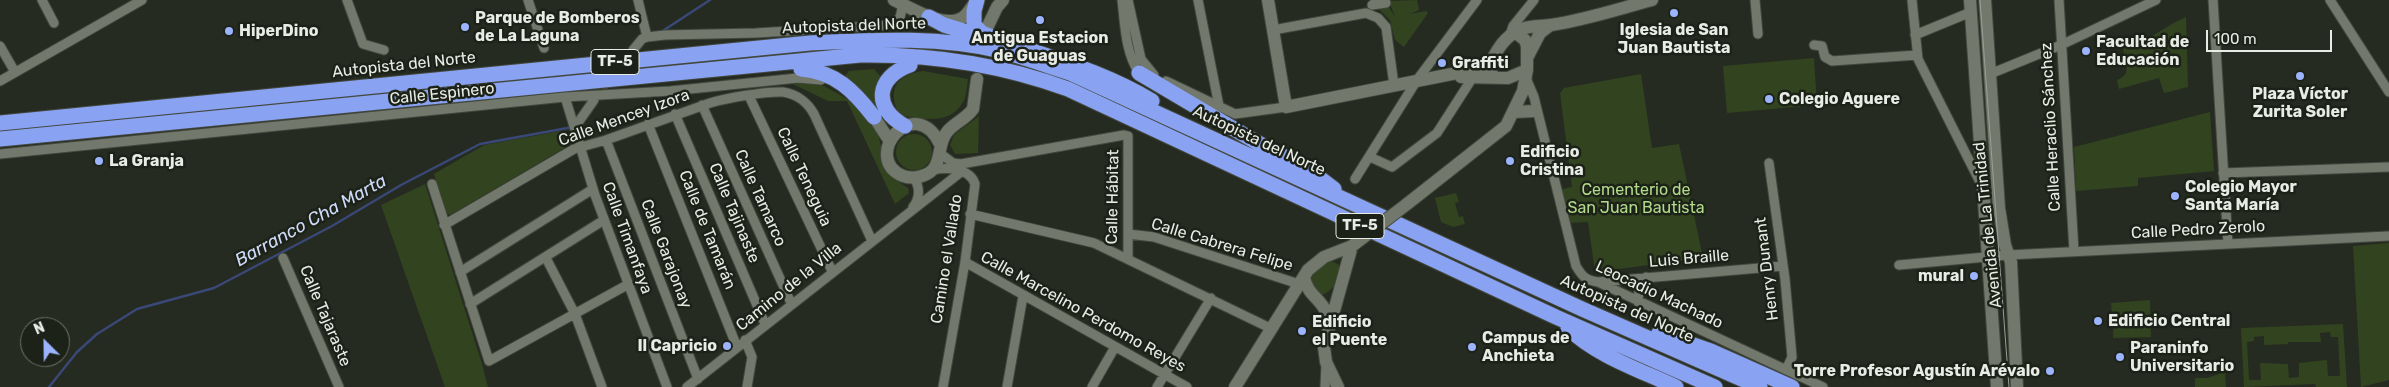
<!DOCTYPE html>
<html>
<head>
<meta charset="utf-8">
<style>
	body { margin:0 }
	#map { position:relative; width:2389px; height:387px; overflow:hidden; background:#262b21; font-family:Rubik,sans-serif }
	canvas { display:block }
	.north { position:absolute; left:20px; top:317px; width:50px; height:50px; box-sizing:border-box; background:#1c2217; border:1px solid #6e7369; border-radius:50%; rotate:337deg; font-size:14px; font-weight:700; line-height:20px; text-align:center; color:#e8ece5 }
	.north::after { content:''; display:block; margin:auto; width:18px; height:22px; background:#9cb4fd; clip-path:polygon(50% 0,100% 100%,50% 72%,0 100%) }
	.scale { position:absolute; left:2206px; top:30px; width:126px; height:22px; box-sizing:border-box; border:2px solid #e8ece5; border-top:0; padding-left:6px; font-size:15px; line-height:18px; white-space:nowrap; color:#e8ece5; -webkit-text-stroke:4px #1c2217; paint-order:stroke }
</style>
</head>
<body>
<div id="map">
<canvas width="2389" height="387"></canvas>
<div class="north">N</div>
<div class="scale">100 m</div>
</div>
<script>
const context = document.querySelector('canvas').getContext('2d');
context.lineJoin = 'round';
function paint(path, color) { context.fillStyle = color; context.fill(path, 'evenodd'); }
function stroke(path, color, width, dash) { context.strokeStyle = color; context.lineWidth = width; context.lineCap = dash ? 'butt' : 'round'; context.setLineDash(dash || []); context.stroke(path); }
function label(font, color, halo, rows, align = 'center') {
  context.font = font + ' Rubik,sans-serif'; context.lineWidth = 5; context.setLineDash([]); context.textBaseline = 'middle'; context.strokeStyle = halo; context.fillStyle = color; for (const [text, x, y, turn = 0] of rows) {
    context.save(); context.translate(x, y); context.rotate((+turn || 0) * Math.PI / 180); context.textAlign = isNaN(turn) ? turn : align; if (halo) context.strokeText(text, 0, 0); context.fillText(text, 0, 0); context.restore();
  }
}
paint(new Path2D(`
	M1417,0L1419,10L1410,14L1426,11L1428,13L1404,47L1395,40L1390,20L1378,8L1387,4L1395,17L1389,1Z
	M2186,17L2188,87L2164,93L2159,78L2119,89L2117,80C2125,77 2128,72 2126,64L2117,59L2118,55L2124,54L2123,46L2134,41L2136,45C2155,36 2167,25 2186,17Z
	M1814,58L1817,105L1727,113L1723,66Z
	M874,69L881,77L874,106L845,76L849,71Z
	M923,71L968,79C967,85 967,96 963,102C951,125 924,119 904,116C897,111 895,107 894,99C892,80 907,74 923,71Z
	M1641,74L1652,148L1679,144L1703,258L1595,272L1588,222L1568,223L1560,190L1572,187L1560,93L1564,88Z
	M804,83L824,86L849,100L878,133L886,169L892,177L908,188L909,193L895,204L847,101H828L793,84Z
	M2210,112L2214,171L2138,178V186L2076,191L2074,147Z
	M979,116L978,153L955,154L950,145L954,135Z
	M566,130L571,143L566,147L450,215L447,213L434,174L484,145Z
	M896 152a18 18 0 1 1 36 0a18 18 0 1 1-36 0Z
	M425,184L482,364L488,387H445L381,205Z
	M1456,193L1459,202L1455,203L1459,217L1463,216L1465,224L1453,227L1441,222L1435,198Z
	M2389,243V380L2361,387L2353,246Z
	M1332,261L1339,265C1341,278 1333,293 1320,295L1309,284C1312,272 1320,265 1332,261Z
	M2150,300L2151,337L2113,338L2114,314H2112L2111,303Z
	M2343,324L2347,387H2316L2315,384L2244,387L2241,328ZM2330,332L2331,337H2338L2340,376H2328L2327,360L2299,363V377L2289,378L2288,364L2260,363L2261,380H2249L2247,342L2254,341V337L2264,336V345L2288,344V342H2321L2320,333Z
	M2225,372L2226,387H2195V378H2207Z`), '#324320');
stroke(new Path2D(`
	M661,32L710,0
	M49,387L77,352L97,334L137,309L214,288L332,226L401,185L480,144L573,127`), '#394877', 2.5);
stroke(new Path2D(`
	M594,99L624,60`), '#43483e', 9, [9, 4.5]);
const street = new Path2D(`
	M42,0L54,23
	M347,0L363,44L384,50
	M528,0L544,48
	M638,0L647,37
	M1122,0C1125,25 1125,51 1139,73
	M1128,0L1141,59L1154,75
	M1198,0L1219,106
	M1755,0L1758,34
	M1912,0L1918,59L1981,184
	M2059,0L2074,251
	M2213,0L2228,244
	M2330,0L2389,92
	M1372,5L1386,3L1385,1L1375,3V1L1380,0
	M1273,30L1366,13L1378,18L1386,27L1394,85
	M1510,35L1513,26L1534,0
	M1915,35L1971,12
	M1814,45L1822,46L1825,57L1832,61L1917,55
	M0,46L15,72
	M633,50L642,39L647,37L665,35L756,33L889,25L900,18L903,4
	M1990,74L2061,45L2156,0
	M1526,78L1534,97L1576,266C1582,276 1585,280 1598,282L1823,387
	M0,81L142,0
	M1166,81L1235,114L1286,107
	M749,96L832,271
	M565,97L595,195L667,387
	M702,105L791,303
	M675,114L765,324
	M648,124L737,347
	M575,127L594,100
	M606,140L698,379
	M0,154L565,97L670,91L798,78L821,80
	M941,154L953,163L961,164L1124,135L1128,136V258
	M1370,157L1392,167L1437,133L1473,77
	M1769,163L1785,279L1792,357L1786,370
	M933,170C947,167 970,168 975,184L965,262L943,387
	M2223,173L2389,167
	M1355,179L1417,80L1477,0
	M432,184L489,361L627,285
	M913,207C920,198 920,187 914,178
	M970,214L1094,243L1270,328
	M444,225L574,149L606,140L710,103C727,98 766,91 783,92C797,94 808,103 814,114L872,241
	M1128,234L1154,237L1302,285
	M283,258L339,387
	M546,258L575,314L602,387
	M965,262L1187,387
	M1899,265L2008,255L2389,236
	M460,272L593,189
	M1598,282L1783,266
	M1638,302L1639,289L1646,277
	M470,304L604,220
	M745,340L752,357L747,387
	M687,387L961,172
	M1007,387L1023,296
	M1092,387L1115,347
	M1157,387L1211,298
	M1325,387L1326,364`);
const secondary = new Path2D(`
	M894,0C911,8 944,29 962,18C968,15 972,6 977,0
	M1268,0L1286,107L1477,69L1493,58
	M1970,0L1997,387
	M1985,0L1999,208L2005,245L2011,262L2017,387
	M986,30L997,7L1003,0
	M1528,56L1540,33L1549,26
	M1461,77L1508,78L1527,70
	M1494,77L1489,70C1492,57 1502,40 1514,33C1525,25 1538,27 1551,25C1585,20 1618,9 1652,0
	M1514,112L1535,111
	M874,117L889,140
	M940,144C914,91 860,158 903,176C909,178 916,178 922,176C945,169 935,147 947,132C954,123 966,119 973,109L977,79
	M1407,204L1506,126L1523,91L1527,70V46L1525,40L1515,32
	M1304,277C1308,299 1327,299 1328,323
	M1235,387L1308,270L1324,257L1352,246
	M1338,387L1326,362L1324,347L1352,246`);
const highway = new Path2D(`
	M977,0L974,11V25L982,33C1041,56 1097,68 1152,101
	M929,17L944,25L986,38
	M801,69C836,72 854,91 874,117
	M1139,73L1256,142L1309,170L1334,189
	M0,123L810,43C874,40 938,36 1001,51C1024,57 1047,66 1070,73L1582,309L1760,387
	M905,126C872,108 876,77 910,65
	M0,139L860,55C932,54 1000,64 1068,89L1556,317L1715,387
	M1568,328C1597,356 1640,370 1676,387
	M1659,333L1711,351L1792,387`);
stroke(street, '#43483f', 11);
stroke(secondary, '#43483f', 14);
stroke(highway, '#43483f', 17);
stroke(street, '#72796c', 9);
stroke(secondary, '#72796c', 12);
stroke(highway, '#89a2f1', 15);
stroke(new Path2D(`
	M1980,0L2009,387`), '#9b9f97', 1);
const secondaryBridge = new Path2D(`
	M1352,246L1407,204`);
stroke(secondaryBridge, '#43483f', 14, []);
stroke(secondaryBridge, '#72796c', 12);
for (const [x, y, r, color] of [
	[1674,13,5,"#9cb4fd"],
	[1040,20,5,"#9cb4fd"],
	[465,27,5,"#9cb4fd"],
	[229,31,5,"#9cb4fd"],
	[2086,51,5,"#9cb4fd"],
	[1442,63,5,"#9cb4fd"],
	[2300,76,5,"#9cb4fd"],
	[1769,99,5,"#9cb4fd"],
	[99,161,5,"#9cb4fd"],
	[1510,161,5,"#9cb4fd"],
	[2175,196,5,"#9cb4fd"],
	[1974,276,5,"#9cb4fd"],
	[2098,321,5,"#9cb4fd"],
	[1302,331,5,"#9cb4fd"],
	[727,346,5,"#9cb4fd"],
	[1472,347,5,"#9cb4fd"],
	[2120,357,5,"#9cb4fd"],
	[2050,371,5,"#9cb4fd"]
]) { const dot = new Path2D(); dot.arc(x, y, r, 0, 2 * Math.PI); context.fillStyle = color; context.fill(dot); stroke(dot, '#1c2217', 2); }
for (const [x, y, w] of [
	[615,62,48],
	[1360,226,48]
]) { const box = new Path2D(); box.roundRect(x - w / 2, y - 12.5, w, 25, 4); context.fillStyle = '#1c2217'; context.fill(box); stroke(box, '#e8ece5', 1); }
label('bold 15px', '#e8ece5', null, [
	["TF-5",615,62],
	["TF-5",1360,226]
]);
label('bold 16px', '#e8ece5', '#1c2217', [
	["Parque de Bomberos",475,18],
	["de La Laguna",475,36],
	["Iglesia de San",1674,30,"center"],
	["Juan Bautista",1674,48,"center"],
	["HiperDino",239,31],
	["Antigua Estacion",1040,38,"center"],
	["de Guaguas",1040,56,"center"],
	["Facultad de",2096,42],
	["Educación",2096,60],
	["Graffiti",1452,63],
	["Plaza Víctor",2300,94,"center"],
	["Zurita Soler",2300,112,"center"],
	["Colegio Aguere",1779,99],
	["Edificio",1520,152],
	["Cristina",1520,170],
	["La Granja",109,161],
	["Colegio Mayor",2185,187],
	["Santa María",2185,205],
	["mural",1964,276,"right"],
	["Edificio Central",2108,321],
	["Edificio",1312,322],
	["el Puente",1312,340],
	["Campus de",1482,338],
	["Anchieta",1482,356],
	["Il Capricio",717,346,"right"],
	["Paraninfo",2130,348],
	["Universitario",2130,366],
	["Torre Profesor Agustín Arévalo",2040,371,"right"]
], 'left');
label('16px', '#e8ece5', '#1c2217', [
	["Autopista del Norte",854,26,-2],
	["Autopista del Norte",404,65,-6],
	["Calle Espinero",442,94,-6],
	["Calle Mencey Izora",624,118,-20],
	["Calle Heraclio Sánchez",2051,127,-93],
	["Autopista del Norte",1259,141,25],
	["Calle Teneguia",804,177,65],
	["Calle Hábitat",1113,197,-89],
	["Calle Tamarco",760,198,66],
	["Calle Tajinaste",734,213,67],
	["Avenida de La Trinidad",1988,225,-96],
	["Calle de Tamarán",707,230,68],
	["Calle Pedro Zerolo",2198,230,-3],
	["Calle Timanfaya",627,238,70],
	["Calle Cabrera Felipe",1222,245,17],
	["Calle Garajonay",666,254,69],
	["Camino el Vallado",947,259,-81],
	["Luis Braille",1689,259,-5],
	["Henry Dunant",1767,269,-97],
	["Camino de la Villa",789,287,-39],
	["Leocadio Machado",1659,295,25],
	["Autopista del Norte",1627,309,24],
	["Calle Marcelino Perdomo Reyes",1083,312,29],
	["Calle Tajaraste",325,316,67]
]);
label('16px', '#b2da8b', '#1c2217', [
	["Cementerio de",1636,190],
	["San Juan Bautista",1636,208]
]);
label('italic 18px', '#cfdaf9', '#1c2217', [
	["Barranco Cha Marta",311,221,-29]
]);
</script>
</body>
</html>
